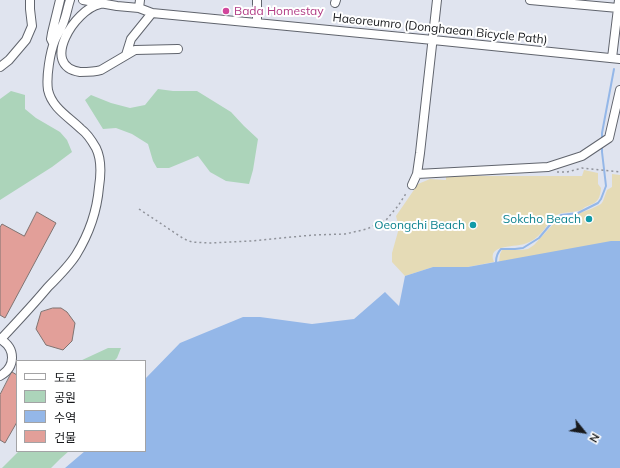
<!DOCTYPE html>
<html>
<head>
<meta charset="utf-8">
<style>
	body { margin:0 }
	#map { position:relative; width:620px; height:468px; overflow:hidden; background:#e0e4ef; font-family:Mulish,"Noto Sans KR",sans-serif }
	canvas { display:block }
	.legend { position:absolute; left:16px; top:360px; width:130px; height:92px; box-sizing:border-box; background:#fff; border:1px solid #a3a3a5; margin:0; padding:5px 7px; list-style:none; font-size:12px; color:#181a1d }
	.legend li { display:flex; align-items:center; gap:8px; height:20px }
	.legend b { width:20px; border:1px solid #a3a3a5 }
	.north { position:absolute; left:564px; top:412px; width:40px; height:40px; -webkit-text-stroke:3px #fff; paint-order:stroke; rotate:120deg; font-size:11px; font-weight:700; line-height:16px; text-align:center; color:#181a1d }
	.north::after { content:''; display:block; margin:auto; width:14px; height:18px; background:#181a1d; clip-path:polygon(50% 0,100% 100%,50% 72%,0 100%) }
</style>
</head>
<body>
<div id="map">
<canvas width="620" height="468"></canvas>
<ul class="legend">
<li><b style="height:5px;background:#fff"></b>도로</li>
<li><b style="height:11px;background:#acd4ba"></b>공원</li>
<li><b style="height:11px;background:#94b7e8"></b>수역</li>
<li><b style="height:11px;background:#e29f99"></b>건물</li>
</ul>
<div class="north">N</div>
</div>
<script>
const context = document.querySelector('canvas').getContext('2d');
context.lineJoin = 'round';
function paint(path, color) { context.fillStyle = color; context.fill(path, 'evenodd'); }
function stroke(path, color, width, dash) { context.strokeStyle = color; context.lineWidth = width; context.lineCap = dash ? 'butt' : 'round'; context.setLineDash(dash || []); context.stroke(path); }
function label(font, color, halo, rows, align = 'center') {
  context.font = font + ' Mulish,sans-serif'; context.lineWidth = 4; context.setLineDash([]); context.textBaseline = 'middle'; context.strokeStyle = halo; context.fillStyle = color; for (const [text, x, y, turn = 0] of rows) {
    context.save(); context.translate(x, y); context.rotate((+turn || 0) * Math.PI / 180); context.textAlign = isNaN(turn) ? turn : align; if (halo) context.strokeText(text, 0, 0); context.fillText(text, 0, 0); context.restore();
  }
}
paint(new Path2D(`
	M158,89L173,91H197L231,112L244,126L258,139L253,170L249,184L226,181L210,172L198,156L169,168H157L153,161L148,144L132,134L116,128L103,129L85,100L91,95L111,103L130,108L145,105Z
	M11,91L25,95V109L36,118L60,132L67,140L72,152L52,167L0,200V99Z
	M108,348H121L117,358L114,361H80Z
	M19,451H69L60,459L51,468H2Z`), '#acd4ba');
paint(new Path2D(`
	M584,170L598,173V184L601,188C600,200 597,203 585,207C583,209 580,211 577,211C571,213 564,212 559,214C553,217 550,223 546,227C541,234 535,240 527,243C517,248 486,243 494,262L468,267H433L405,276L392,262V253L399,228L396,216L418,184L430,179L446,180V176H582Z
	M612,174L620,175V241L499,262L500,254L502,250H521L528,249L534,245L556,221L562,217L574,215L591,209L601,204L603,201L607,190L612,187Z`), '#e5dbb6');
paint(new Path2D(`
	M611,241H620V468H65L85,451H145V379L180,343L243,317H260L312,324L354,319L385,292L399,306L405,276L433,267H468Z`), '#94b7e8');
stroke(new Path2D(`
	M602,139V133L614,69
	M496,262C496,257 497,253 501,249H515L523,248L539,238L554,220L561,215L578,213L598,203L601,199L606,186L602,152V145`), '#94b7e8', 2);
const building = new Path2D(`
	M37,212L56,223L5,318L0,315V227L2,224L24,236Z
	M53,308H61L67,312L75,323L72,341L63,350L46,345L36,329L41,312Z
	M12,372L17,375V422L5,443L0,440V395Z`);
paint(building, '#e29f99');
stroke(building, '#7f7371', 1);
const minor = new Path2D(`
	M83,0L117,6L139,8L152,13L433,40L620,59
	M530,0L618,8
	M335,3L336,0
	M100,4C75,9 39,66 80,72C87,72 95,72 101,70L135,50L178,49
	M139,8L140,0
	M257,23V0
	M53,43L51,39L52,33L60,0
	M126,55L131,39L152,13
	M612,58L619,0
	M0,67L9,60L26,40L32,26L30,9V0
	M417,174L548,167L582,156L609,138L620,90
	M412,185L417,174L420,153L437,0
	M0,339C16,348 16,367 0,376
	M1,339C17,322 33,305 48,287C57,278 69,266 76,255C89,234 97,211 99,187C101,174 102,160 96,148C92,141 88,134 81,129C69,117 52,108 48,90C46,77 50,52 55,40C57,35 60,31 62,26C66,18 67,9 70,0`);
stroke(minor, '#60646d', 10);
stroke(new Path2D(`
	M557,172H567L582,168L620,172
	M139,209L184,239L192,242L209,243L251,241L313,235L345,234L367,229L386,220L398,206L407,192`), '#90939b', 1.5, [2, 3]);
stroke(minor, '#fff', 8);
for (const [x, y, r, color] of [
	[226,11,4,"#d1479c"],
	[589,219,4,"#0f9aa8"],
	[473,225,4,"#0f9aa8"]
]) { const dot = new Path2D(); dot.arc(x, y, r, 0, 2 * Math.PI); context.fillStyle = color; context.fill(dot); stroke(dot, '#fff', 1.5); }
label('12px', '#b23c85', '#fff', [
	["Bada Homestay",234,11]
], 'left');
label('12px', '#181a1d', '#fff', [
	["Haeoreumro (Donghaean Bicycle Path)",440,29,6]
]);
label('12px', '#0d838f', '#fff', [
	["Sokcho Beach",581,219],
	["Oeongchi Beach",465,225]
], 'right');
</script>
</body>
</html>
